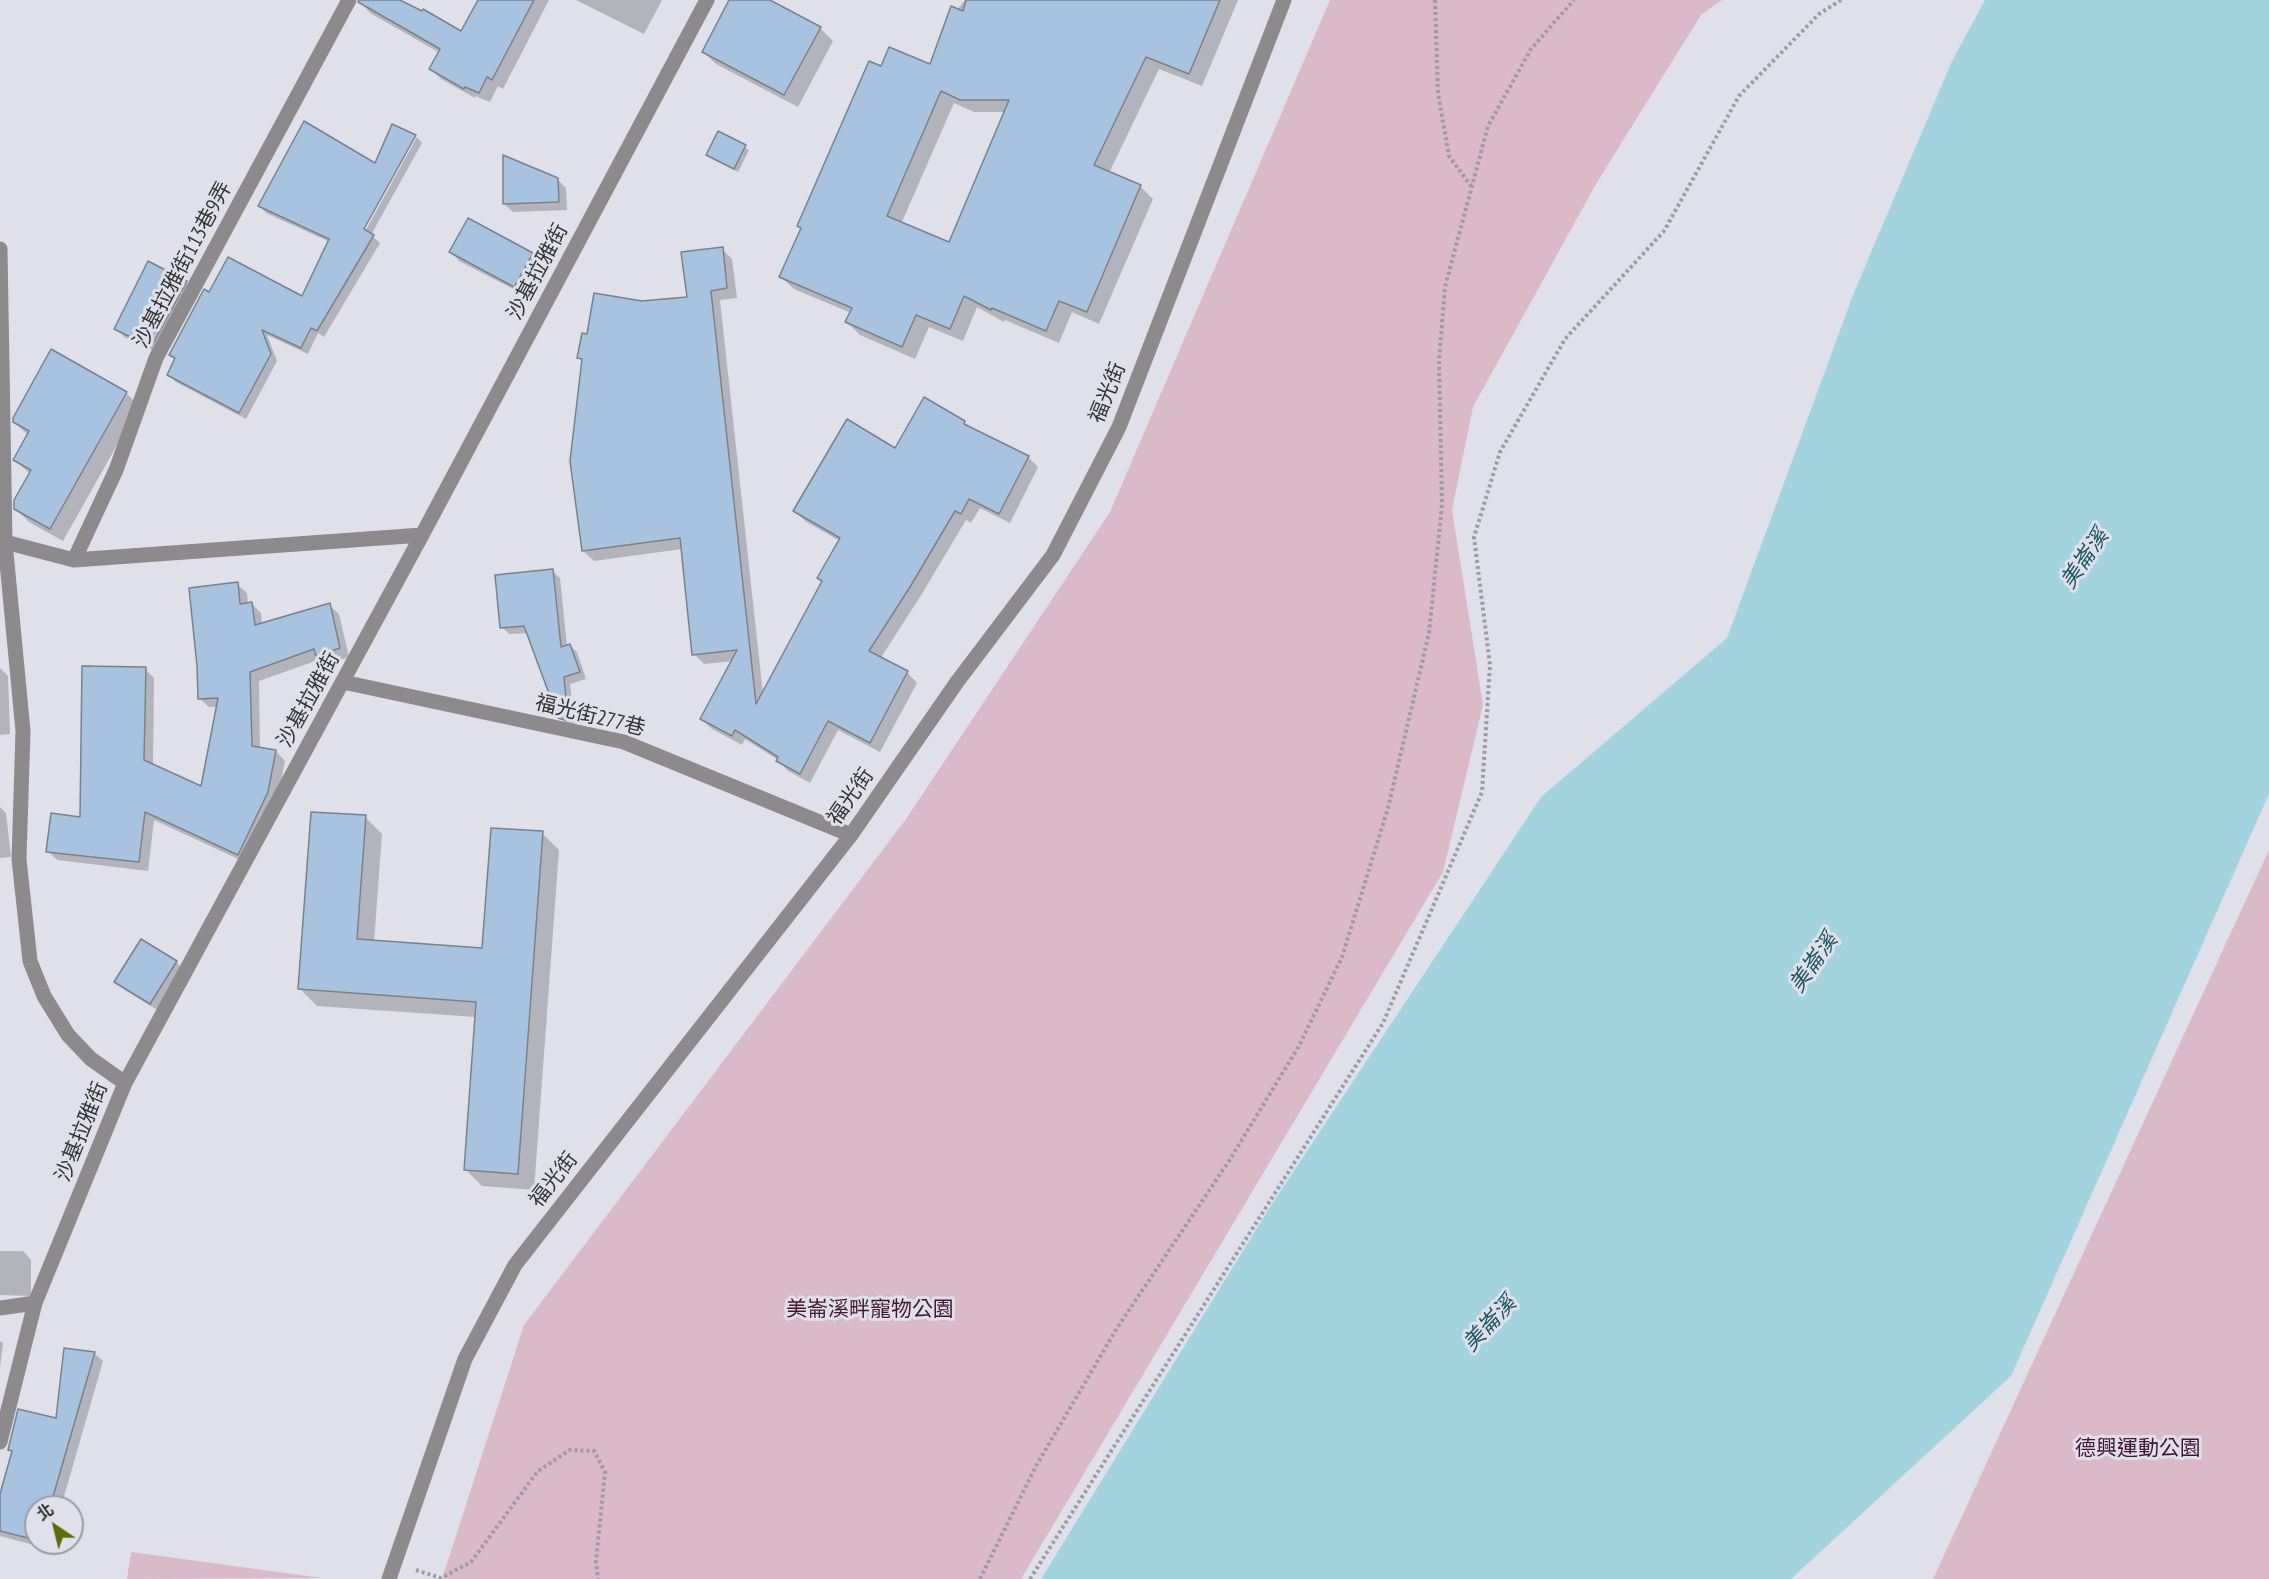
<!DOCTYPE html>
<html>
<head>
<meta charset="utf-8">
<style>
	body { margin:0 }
	#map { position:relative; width:2269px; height:1579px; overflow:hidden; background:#e0e0ea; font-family:"PT Sans Narrow","Noto Sans TC",sans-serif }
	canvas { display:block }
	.north { position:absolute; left:24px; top:1495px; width:60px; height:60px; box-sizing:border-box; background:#e0e0ea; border:2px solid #9b9ca3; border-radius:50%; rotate:325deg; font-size:16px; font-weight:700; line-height:24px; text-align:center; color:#343538 }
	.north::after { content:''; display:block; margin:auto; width:21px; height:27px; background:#5e690e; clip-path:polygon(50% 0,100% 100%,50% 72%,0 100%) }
</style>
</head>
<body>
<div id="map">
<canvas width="2269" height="1579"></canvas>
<div class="north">北</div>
</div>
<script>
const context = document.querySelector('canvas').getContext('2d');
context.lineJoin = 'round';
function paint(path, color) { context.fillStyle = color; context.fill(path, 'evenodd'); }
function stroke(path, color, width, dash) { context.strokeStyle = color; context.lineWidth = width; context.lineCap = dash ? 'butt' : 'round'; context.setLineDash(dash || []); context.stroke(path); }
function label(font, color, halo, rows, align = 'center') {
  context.font = font + ' "PT Sans Narrow","Noto Sans TC",sans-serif'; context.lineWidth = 6; context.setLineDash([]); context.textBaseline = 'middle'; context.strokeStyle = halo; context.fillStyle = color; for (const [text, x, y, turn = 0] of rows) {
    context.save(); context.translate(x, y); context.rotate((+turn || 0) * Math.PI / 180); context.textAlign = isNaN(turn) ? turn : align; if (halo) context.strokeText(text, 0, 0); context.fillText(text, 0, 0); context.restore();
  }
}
paint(new Path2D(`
	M1330,0H1722L1701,15L1596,184L1473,407L1452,510L1483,705L1443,872L1021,1579H442L524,1325L906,819L1110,512Z
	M2269,850V1579H1933Z
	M131,1552L322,1578L127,1579Z`), '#dab9c8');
paint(new Path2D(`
	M1985,0H2269V794L2011,1376L1791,1579H1041L1268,1210L1541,797L1727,638L1853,295L1952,61Z`), '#a4d3e0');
paint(new Path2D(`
	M359,0H397L462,33L479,0H549L503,89L498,86L490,102L475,96V98L441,79L430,68L440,53L370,13Z
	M576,0H662L644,34Z
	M731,0H767L820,28L833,41L798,107L716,64L704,52Z
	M965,0H1238L1202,86L1159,69L1109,173L1140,186L1153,199L1099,324L1072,312L1059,343L1005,320L1004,322L977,307L963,341L929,327L915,359L860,335L847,322L851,313L794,289L781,277L882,68L931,66L957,10ZM954,103L974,112H1006L949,244L901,224Z
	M393,126L416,137H414L359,235L362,237L417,137L422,143L371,235L380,243L324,337L318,333L308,354L267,335L277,361L246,419L176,382L169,375L176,361L170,355L209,294L303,298L330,242L266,213L260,206L376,165Z
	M719,133L749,150L738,172L708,155Z
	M557,179L566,188L567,210L513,212L504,204Z
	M722,249L732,259L737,298L720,300L763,694L823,582L818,578L840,541L805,521L795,511L896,450L964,422L972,429L1028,457L1038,467L1010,523L980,508L971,523L966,520L920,597L880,659L907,672L917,683L880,752L838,730L810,783L788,771L778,760L745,739L742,745L712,729L702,719L733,661L704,664L694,654L682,549L594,561L583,551V362L579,358L588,336L642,303L688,298Z
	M451,252L532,254L540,262L523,294L459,261Z
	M186,282L194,290L160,354L124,337L116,328Z
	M51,352L126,393L139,406L63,541L29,522L16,509L30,474L15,460L28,435L14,422Z
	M552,571L560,578L567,646L569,645L577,652L586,679L570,684L575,725H567L560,717L528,633L509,634L502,627Z
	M237,584L247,593L248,604H252L261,613L262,624L329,605L339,614L349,657L327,665L321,659L259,681L260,749L276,751L285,761L277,802L247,863L154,820L148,871L57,860L48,851L81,818L145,669L154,678L153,765L202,788L218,707H209L199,698Z
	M0,668L8,676L10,734L0,735Z
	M0,807L6,813L11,857L0,858Z
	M365,817L382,834L374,942L484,950L542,833L559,850L534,1190L482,1186L465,1169L476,1017L317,1006L300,989Z
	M176,962L184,970L159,1011L125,990L116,982Z
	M0,1251H23L31,1260V1296L0,1295Z
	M0,1341L3,1343L0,1368Z
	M94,1353L103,1361L61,1507H36V1543H50L49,1549L0,1536V1499L13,1453L10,1450L58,1420Z`), '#0003');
const building = new Path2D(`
	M359,0H400L422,11L423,9L461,31L478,0H534L492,80L487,77L479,93L465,87L464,89L429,69L440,49L358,2Z
	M729,0H770L821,27L784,95L702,52Z
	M966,0H1220L1189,74L1146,57L1094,165L1141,185L1087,312L1059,301L1046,331L992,308L991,310L964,296L950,329L916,315L902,347L845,322L852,308L779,277L801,228L797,226L869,61L881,66L889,47L930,64L951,6L963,11ZM941,91L960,100H1009L949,242L887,216Z
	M304,121L375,163L392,124L416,135L364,229L374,235L317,331L311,328L301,348L262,330L271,354L239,413L167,375L175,358L169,355L204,289L209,292L228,257L302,296L329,239L258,206Z
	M718,131L746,145L734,169L706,155Z
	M503,155L558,178L559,202L503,204Z
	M468,218L533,253L514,287L449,252Z
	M723,247L727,288L711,291L756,704L822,581L817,578L840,538L793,511L847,419L895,448L924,397L965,421L964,424L1029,456L999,514L969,499L961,514L955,511L910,587L869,651L908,671L870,743L828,721L800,774L776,761L778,757L735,730L732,736L700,719L737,650L692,655L680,538L582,551L570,461L582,359L577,358L582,333L587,334L594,293L642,301L687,297L681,252Z
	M148,261L187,281L151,347L114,329Z
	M51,349L127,392L50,529L14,509V500L31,470L13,460L29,431L13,422V418Z
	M553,569L561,647L570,644L580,672L564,677L568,719L565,720L558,718L524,626L500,628L495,575Z
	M238,582L240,604L252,602L255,625L330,603L340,648L316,656L314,649L250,672L252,746L276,750L268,792L238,855L145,812L139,862L46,852L51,813L80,817L82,666L146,667L144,760L201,786L218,698L198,699L197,666L189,588Z
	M311,812L366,815L357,939L482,948L491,828L543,831L518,1174L464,1170L476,1002L298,989Z
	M141,939L177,961L150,1004L114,982Z
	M64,1348L95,1352L50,1507H36V1540L0,1531V1494L12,1451L8,1450L18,1409L56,1418Z`);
paint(building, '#a7c3e0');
stroke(building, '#7b8188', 1.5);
stroke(new Path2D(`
	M1435,0L1438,93L1449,156L1471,186
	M416,1570L441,1578L471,1562L538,1471L570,1450L594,1451L605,1472L596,1561L598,1579
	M980,1579L1036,1466L1117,1328L1229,1161L1299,1046L1342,957L1388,808L1429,633L1442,505L1439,361L1445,287L1488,126L1531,49L1574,0
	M1030,1579L1383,1023L1482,792L1490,665L1474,537L1500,452L1565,339L1664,231L1739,96L1819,14L1841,0`), '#9c9ca3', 4, [3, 3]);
stroke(new Path2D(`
	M0,249L5,542L23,731L19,859L30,961L44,996L68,1035L91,1059L125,1083
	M0,544L5,542L74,560L422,535
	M74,560L116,470L156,358L349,0
	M343,682L624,742L851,835
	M0,1308L35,1303
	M0,1442L35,1303L125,1083L422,535L707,0
	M389,1579L465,1359L515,1265L851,835L957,682L1053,555L1119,427L1284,0`), '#8d8a8e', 15);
label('21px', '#343538', '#e0e0ea', [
	["沙基拉雅街113巷9弄",183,265,-62],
	["沙基拉雅街",538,272,-62],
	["福光街",1108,393,-68],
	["沙基拉雅街",309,700,-61],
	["福光街277巷",590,716,14],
	["福光街",851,797,-55],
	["沙基拉雅街",82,1132,-68],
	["福光街",554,1180,-52]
]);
label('21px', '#461631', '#e0e0ea', [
	["美崙溪畔寵物公園",870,1310],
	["德興運動公園",2138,1449]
]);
label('italic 22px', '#195765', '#e0e0ea', [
	["美崙溪",2085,559,-56],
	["美崙溪",1814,963,-55],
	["美崙溪",1490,1324,-47]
]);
</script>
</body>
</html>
